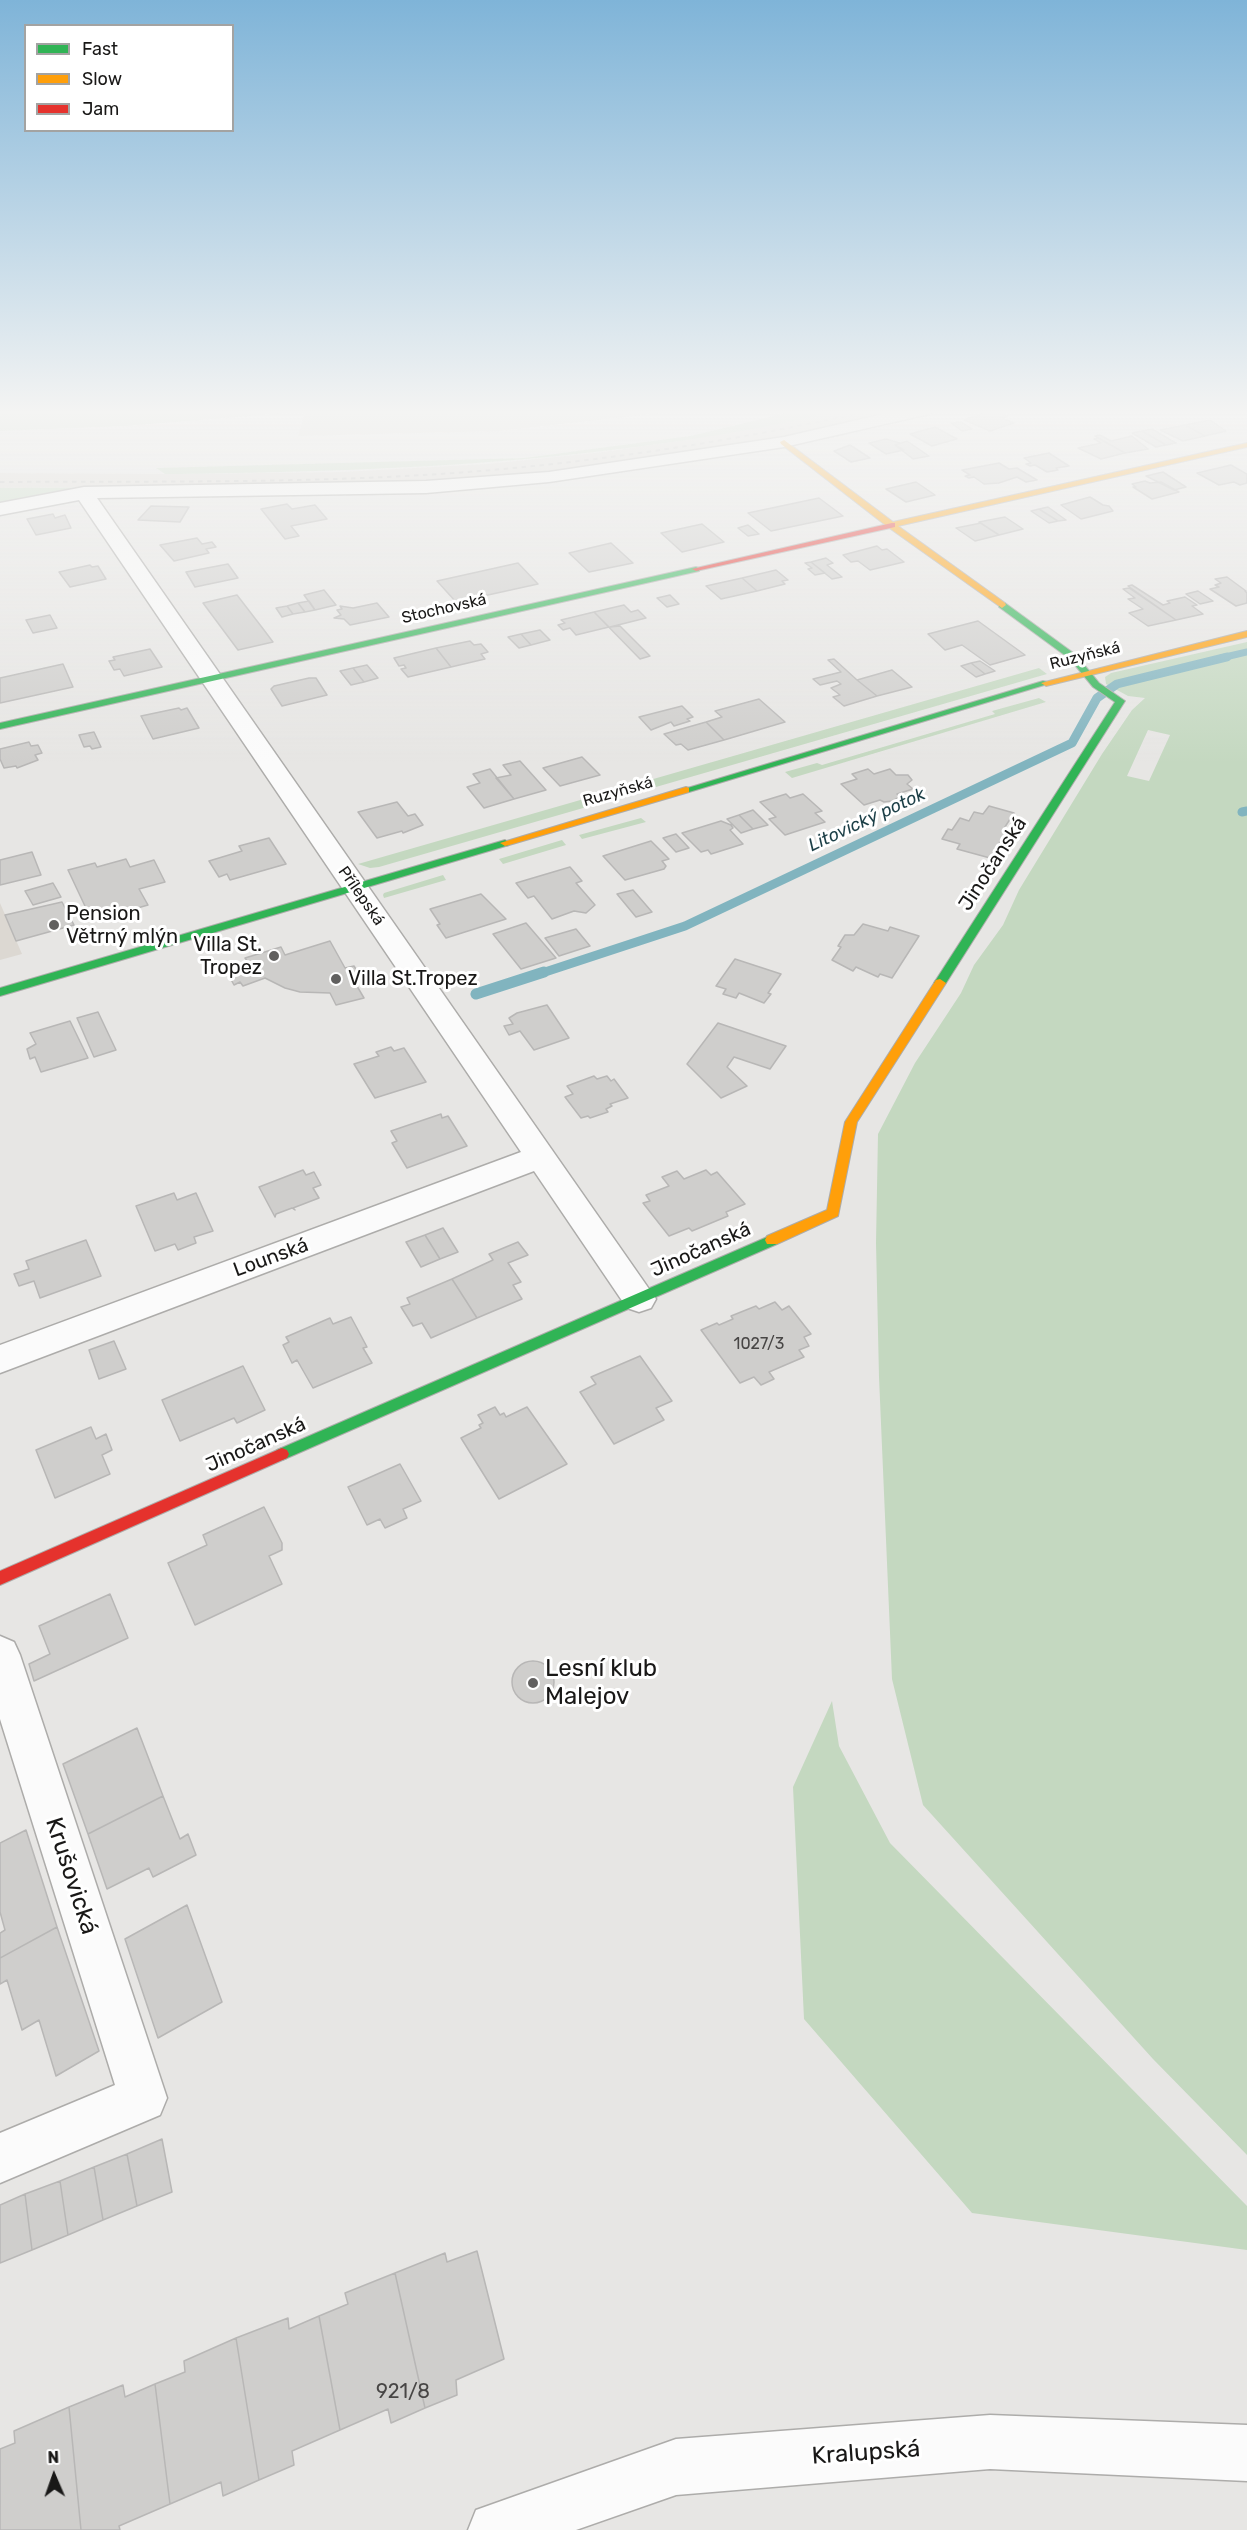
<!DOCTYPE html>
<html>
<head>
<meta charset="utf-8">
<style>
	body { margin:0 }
	#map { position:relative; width:1247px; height:2530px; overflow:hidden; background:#e7e6e4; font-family:Rubik,sans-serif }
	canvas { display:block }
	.legend { position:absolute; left:24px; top:24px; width:210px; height:108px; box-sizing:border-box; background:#fff; border:2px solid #a3a3a2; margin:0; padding:8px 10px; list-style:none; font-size:18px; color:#191817 }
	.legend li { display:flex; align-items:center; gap:12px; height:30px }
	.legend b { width:30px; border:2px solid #a3a3a2 }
	.north { position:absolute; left:24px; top:2446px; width:60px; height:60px; -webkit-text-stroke:4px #fff; paint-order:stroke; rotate:358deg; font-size:16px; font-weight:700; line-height:24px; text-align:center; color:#191817 }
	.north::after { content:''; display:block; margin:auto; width:21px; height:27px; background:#191817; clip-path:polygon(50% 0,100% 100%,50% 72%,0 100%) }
</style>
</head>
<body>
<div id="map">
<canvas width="1247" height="2530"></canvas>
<ul class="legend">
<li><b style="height:8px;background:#30b455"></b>Fast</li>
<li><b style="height:8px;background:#ff9f0a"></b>Slow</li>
<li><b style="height:8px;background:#e5322d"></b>Jam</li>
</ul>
<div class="north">N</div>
</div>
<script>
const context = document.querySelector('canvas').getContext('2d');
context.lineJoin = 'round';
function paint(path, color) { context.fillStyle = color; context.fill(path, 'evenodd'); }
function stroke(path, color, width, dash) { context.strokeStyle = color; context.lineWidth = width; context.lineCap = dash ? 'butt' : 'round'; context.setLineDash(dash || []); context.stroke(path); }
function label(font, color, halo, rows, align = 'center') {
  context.font = font + ' Rubik,sans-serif'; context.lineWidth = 6; context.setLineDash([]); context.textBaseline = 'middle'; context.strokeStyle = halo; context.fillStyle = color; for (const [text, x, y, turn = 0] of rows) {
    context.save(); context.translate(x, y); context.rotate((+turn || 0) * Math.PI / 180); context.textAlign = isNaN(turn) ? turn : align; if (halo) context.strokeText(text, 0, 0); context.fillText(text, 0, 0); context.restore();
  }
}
paint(new Path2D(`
	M306,410H687L500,431L298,436Z
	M844,410H902L761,441L612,465L491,477L340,485L0,488V473L181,474L341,472L487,464L603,452L678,441Z
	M0,903L22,954L0,960Z`), '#dcd8d2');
paint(new Path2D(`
	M0,410H303L297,412L126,426L0,431Z
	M799,410H844C626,461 404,471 181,474H165L156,468L524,458L690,436Z
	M902,410H909L781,440L546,475L358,486L83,490L0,504V488C301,486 609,492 902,410Z
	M1247,642V2155L1153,2059L923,1805L892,1679L879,1377L876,1243L878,1134L915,1063L961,993L974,965L1003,925L1019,890L1102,754L1132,710L1145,698L1128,696L1106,684L1105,677L1111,673ZM1148,730L1170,735L1149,781L1127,776Z
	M1039,668L1047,674L379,867L370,868L358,864Z
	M1039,698L1046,702L792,778L785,772L817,763L822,765L995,714L992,711Z
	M641,818L646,822L582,839L579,835Z
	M562,840L566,845L503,864L499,859Z
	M443,875L446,880L384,898L383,895L384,893Z
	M832,1701L839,1746L890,1843L1247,2206V2250L972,2213L804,2019L793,1787Z`), '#c4d8c0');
stroke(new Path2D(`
	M1221,658L1247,652`), '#81b4bf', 7);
stroke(new Path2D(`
	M1242,812L1247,811
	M539,974L685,926L1072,743L1097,698L1117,684L1227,657`), '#81b4bf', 9);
stroke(new Path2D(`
	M476,994L544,972`), '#81b4bf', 11);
const building = new Path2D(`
	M988,412H997L1008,416L1002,418L1014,423L990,431L964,420Z
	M1210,420L1226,431L1205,436L1185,425Z
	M961,422L972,429L962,431L951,423Z
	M1185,425L1205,436L1183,441L1160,430Z
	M935,427L957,439L932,446L910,434Z
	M1152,429L1176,443L1166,445L1142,431Z
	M1142,431L1166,445L1156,447L1132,433Z
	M1100,435L1111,441L1132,436L1148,449L1125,453L1095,436Z
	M1098,438L1125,453L1101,459L1078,448L1101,443L1094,439Z
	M886,439L900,443L895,445L904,450L886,454L869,443Z
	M907,441L929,456L913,459L895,445Z
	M850,445L870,458L851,462L834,451Z
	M1049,453L1069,466L1056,468L1058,470L1047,472L1035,465L1030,466L1026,464L1031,463L1024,458Z
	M999,463L1009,469L1017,468L1037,480L1026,482L1017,477L999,483L984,484L974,477L969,478L965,476L970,475L962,470Z
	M1231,465L1247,474V483L1240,485L1234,482L1219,485L1197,473Z
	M1163,472L1186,487L1174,490L1146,476Z
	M1145,481L1150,483L1161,482L1179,492L1152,499L1133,487H1136L1132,484Z
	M916,482L935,495L906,502L886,489Z
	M1090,497L1103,505L1109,506L1113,511L1081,519L1061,505Z
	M819,498L843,516L771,531L748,513Z
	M287,504L292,509L315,505L327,519L291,526L299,536L285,539L261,509Z
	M151,506L189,507L180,522L138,520Z
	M1048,507L1066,520L1058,521L1039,509Z
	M1039,509L1058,521L1049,523L1031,511Z
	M53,514L55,518L65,515L71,528L36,535L27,519Z
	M1005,517L1023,529L999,535L979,522Z
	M981,523L999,535L975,541L956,528Z
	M702,524L724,542L682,552L661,533Z
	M748,525L759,534L748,536L738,528Z
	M197,538L202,544L212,542L216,547L206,549L209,553L174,561L160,545Z
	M611,543L633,563L589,572L569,553Z
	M877,546L882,550L887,549L904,562L870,570L858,561L851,562L843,555Z
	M826,558L833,563L827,565L842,577L832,579L811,562Z
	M811,562L825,573L815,575L808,569L812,568L805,563Z
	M518,563L538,584L456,602L437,581Z
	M228,564L238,578L195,587L186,572Z
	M90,565L92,567L98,566L106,579L70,587L59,572Z
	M776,570L788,580L782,581L785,584L757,591L742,578Z
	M1227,577L1246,591H1245L1247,593V603L1236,606L1210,589L1219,587L1215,585L1221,583L1215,579Z
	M742,578L757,591L721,599L706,586Z
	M1132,585L1163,605L1170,603L1167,601L1185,597L1197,605L1192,606L1203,614L1176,620L1128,586Z
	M1129,588L1176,620L1148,626L1129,613L1143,609L1128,599L1135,598L1123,589Z
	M324,590L336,605L315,610L304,595Z
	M1198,591L1213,601L1200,604L1186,594Z
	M237,595L264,630L273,642L238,650L203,603Z
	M670,595L679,604L667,607L657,598Z
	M309,601L315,610L305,612L298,603Z
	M298,603L305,612L293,614L287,606Z
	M377,603L389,617L350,625L344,619L334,618L341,615L337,610L342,609L340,606L353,608Z
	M624,605L631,612L638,610L646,618L610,627L620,626L650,656L640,659L594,612Z
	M287,606L293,614L282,617L276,608Z
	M594,612L609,627L576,635L570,628L563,630L558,625L565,623L561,620Z
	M50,615L57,628L33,633L26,620Z
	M978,621L1025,655L990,665L962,645L945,650L928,634Z
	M540,630L550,640L531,645L521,634Z
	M521,634L531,645L519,648L508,637Z
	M470,641L474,645L481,644L488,652L481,654L485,659L451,667L436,648Z
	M436,648L451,667L408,677L401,669L406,668L404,665L399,666L394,658Z
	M150,649L162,667L124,676L120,669L114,670L109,661L115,660L113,657Z
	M834,659L857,680L877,696L844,706L833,697L840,695L831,688L841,684L837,681L820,685L813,679L841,672L828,660Z
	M980,661L995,671L985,674L971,663Z
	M971,663L985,674L976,677L961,666Z
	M63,664L73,687L0,703V678Z
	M367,665L378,678L364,682L353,668Z
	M353,668L364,682L351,685L340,671Z
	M892,670L912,687L877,696L857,680Z
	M309,678H316L327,695L282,706L271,689L274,686Z
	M759,699L785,722L724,740L706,722L722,717L715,711Z
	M682,706L693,717L687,719L690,721L674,726L671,722L651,730L639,717Z
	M179,708L181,710L187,708L199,728L153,739L141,716Z
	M706,722L724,740L688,750L681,744L676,745L664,734Z
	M94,732L101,747L92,749L90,746L84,747L79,735Z
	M29,742L31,746L38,745L42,753L35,755L38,760L17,768L16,766L4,768L0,759V749Z
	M582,757L600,775L560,786L543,768Z
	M520,761L546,790L514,799L496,778L511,775L503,765Z
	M490,769L514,799L484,808L467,787L480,783L473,774Z
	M868,769L874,774L890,769L896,775H908L912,780L907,784L913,789L897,794L900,797L892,801L884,802L880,800L864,805L841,784L857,779L852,774Z
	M786,794L790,798L803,794L822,811L815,813L825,822L785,835L769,819L776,817L760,802Z
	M397,802L408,816L415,814L423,825L403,833L402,831L377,838L358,812Z
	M989,806L1014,813L1003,830L1007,831L990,858L957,849L960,844L942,839L948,829L952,830L960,818L969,821L974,812L983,814Z
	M753,810L768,825L753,829L739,815Z
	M739,815L753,829L741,833L727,819Z
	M721,821L731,825L733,828L730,830L743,844L711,854L708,850L701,852L682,833Z
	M676,834L689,848L676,852L663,838Z
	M269,838L286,864L230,880L227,874L219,877L209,861L242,851L239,846Z
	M651,841L669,859L662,861L666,866L664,869L625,880L603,856Z
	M32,852L41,875L0,885V860Z
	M126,859L130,867L154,860L165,882L139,889L148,905L92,921L68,870L95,863L97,867Z
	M570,867L582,881L576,883L595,905L586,913L574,911L552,919L534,896L528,898L516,883Z
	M53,883L61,897L33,905L25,891Z
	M633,890L652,912L636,917L617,894Z
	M481,894L506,919L446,938L437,925L440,924L430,909Z
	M62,902L74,925L16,941L5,915Z
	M526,923L556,958L521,969L493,934Z
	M863,924L888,931L890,927L919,936L892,978L880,974L878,977L856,967L853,971L832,960L841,947L838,946L845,935H854Z
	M576,929L590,946L559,956L545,938Z
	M330,941L345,968L354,966L362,979L354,981L364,998L336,1005L330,993L300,992L285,988L265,978L243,986L240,982L234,985L228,974L234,972L232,967L248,962L245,958L281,947L285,955Z
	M735,959L781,974L768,993L771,994L764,1003L739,993L736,998L723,994L726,989L716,986Z
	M547,1005L569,1038L534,1050L520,1031L509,1035L504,1026L513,1024L509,1018L517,1013Z
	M98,1012L116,1050L94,1057L77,1018Z
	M70,1021L88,1058L41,1072L35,1057L30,1059L27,1049L36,1044L30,1033Z
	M718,1023L786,1046L770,1069L734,1057L727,1067L747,1086L721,1098L687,1064Z
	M391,1047L394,1051L404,1048L426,1082L375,1098L354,1064L379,1056L376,1052Z
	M594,1076L597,1079L607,1076L611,1081L614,1079L628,1098L610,1104L612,1106L606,1109L608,1112L590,1118L588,1116L581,1118L565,1097L573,1094L567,1086Z
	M441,1114L442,1118L448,1116L467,1146L407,1168L392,1143L397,1141L391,1131Z
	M303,1170L306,1175L314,1172L321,1185L313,1188L319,1198L293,1208L295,1210L292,1208L276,1214L275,1217L259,1187Z
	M706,1170L711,1175L717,1172L745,1204L726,1212L728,1216L692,1231L689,1228L669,1236L643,1203L650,1201L646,1195L669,1186L662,1177L677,1171L684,1179Z
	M174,1193L177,1200L196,1193L213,1231L194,1237L196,1243L178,1250L175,1244L155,1251L136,1206Z
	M443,1228L458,1252L440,1259L425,1235Z
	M425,1235L440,1259L421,1267L406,1242Z
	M86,1240L101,1276L40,1298L34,1281L19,1286L14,1274L29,1269L26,1261Z
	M518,1242L528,1255L508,1263L521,1282L513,1285L522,1299L477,1318L452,1279L493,1260L489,1254Z
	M452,1279L477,1318L431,1338L422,1323L413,1326L401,1307L410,1304L407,1298Z
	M775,1302L782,1310L789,1306L811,1334L804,1337L809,1346L799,1350L804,1357L769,1372L774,1379L761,1385L754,1377L740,1383L701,1330L717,1323L719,1325L733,1319L731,1316L756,1306L759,1309Z
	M351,1317L367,1347L363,1348L372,1363L313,1388L297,1360L292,1363L283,1345L289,1342L286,1337L330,1318L333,1324Z
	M114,1341L126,1369L99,1379L89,1350Z
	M640,1356L672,1401L656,1408L664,1420L614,1444L580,1392L596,1384L591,1377Z
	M243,1366L265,1410L237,1423L234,1418L180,1441L162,1400Z
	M495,1407L500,1415L504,1413L506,1417L527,1407L567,1464L499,1499L461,1438L481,1428L479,1425L483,1423L478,1415Z
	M91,1427L96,1439L106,1434L112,1450L102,1455L110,1474L55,1498L36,1450Z
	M400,1464L421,1501L403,1509L407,1518L385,1528L380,1519L367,1525L348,1487Z
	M264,1507L282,1543V1550L269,1556L282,1584L195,1625L168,1563L207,1545L203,1535Z
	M110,1594L128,1638L34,1681L29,1664L50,1654L39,1626Z
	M512 1682a21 21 0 1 1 42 0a21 21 0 1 1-42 0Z
	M137,1728L163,1796L88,1834L63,1764Z
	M163,1796L180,1839L188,1834L196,1855L153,1877L149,1868L107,1889L88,1834Z
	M26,1830L57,1927L0,1958V1933L5,1930L0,1912V1843Z
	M187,1905L222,2002L158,2038L125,1939Z
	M57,1927L99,2051L56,2076L39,2020L22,2030L7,1980L0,1984V1958Z
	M162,2139L172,2192L137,2206L127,2154Z
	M127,2154L137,2206L103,2220L94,2167Z
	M94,2167L103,2220L68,2235L60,2181Z
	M60,2181L68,2235L32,2250L25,2194Z
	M25,2194L32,2250L0,2263V2205Z
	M477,2251L504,2359L456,2380L457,2395L425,2408L395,2273L445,2253L447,2262Z
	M395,2273L425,2408L391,2423L388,2409L340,2430L319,2316L348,2304L345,2293Z
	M319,2316L340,2430L292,2451L294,2465L259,2480L236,2338L288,2318L289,2329Z
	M236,2338L259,2480L223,2496L221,2482L170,2504L155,2384L185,2372L184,2361Z
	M155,2384L170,2504L119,2526L120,2530H81L69,2407L123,2385L125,2397Z
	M69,2407L81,2530H0V2449L15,2443L14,2431Z`);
paint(building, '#cfcecc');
stroke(building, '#b8b7b6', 1.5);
const street = new Path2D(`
	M901,410H932L929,414L784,447L549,482L426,493L97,498L656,1299L651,1308L639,1312L627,1308L534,1171L0,1373V1345L521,1152L79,500L0,515V503L84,487L426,481L549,472L784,437Z
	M0,1636L14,1642L20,1655L167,2098L160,2115L0,2183V2133L115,2085L0,1719Z
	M990,2415L1247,2425V2481L990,2469L676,2495L576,2530H468L476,2510L676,2439Z`);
const fast = new Path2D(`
	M696,567L700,569L699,571L0,729V723Z
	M999,603H1005L1076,655L1099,683L1125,701L946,983L940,987L934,983L1115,702L1093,687L1070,659L999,607Z
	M1043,681L1051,683L689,792L681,790Z
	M505,840L510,843L509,845L0,996V988Z
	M772,1235L779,1240L777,1244L287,1458L282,1460L277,1458L275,1454L277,1450Z`);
const slow = new Path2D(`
	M784,440L893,522L1247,443V447L898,526L1005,603L1006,605L1002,608L888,527L781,444L780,442Z
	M1247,631V637L1046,686L1041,683Z
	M686,787L689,788V792L509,845L505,846L500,843Z
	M940,979L946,983L857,1122L838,1216L777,1244H767L765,1240L767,1236L827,1210L845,1122L936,980Z`);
const jam = new Path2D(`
	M892,523H895V527L696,571L692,569Z
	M282,1448L287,1450L289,1454L287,1458L0,1585V1571Z`);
stroke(street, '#adacaa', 3);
stroke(fast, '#adacaa', 2);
stroke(slow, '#adacaa', 2);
stroke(jam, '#adacaa', 2);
paint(street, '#fbfbfb');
paint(fast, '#30b455');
paint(slow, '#ff9f0a');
paint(jam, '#e5322d');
stroke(new Path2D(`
	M0,482C160,481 321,484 480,471C613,460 744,439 874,410`), '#bcbcba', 2, [4.5, 4.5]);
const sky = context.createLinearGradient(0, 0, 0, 764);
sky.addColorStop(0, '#7fb4d8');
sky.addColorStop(0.54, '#f4f4f3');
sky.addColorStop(1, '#f4f4f300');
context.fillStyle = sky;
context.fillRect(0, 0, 1247, 764);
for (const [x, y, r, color] of [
	[54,925,6,"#61605f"],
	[274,956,6,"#61605f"],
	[336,979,6,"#61605f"],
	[533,1683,6,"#61605f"]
]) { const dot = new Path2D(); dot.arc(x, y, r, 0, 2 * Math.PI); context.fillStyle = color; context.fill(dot); stroke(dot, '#fff', 2); }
label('16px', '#191817', '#fff', [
	["Stochovská",444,609,-13],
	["Ruzyňská",1085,656,-14],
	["Ruzyňská",618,792,-16],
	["Přílepská",361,896,55]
]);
label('16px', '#484645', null, [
	["1027/3",759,1344]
]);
label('italic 18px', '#1c3f47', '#fff', [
	["Litovický potok",867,820,-25]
]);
label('20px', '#191817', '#fff', [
	["Jinočanská",993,864,-57],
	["Jinočanská",701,1250,-24],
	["Lounská",271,1258,-20],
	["Jinočanská",256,1445,-24]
]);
label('20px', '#191817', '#fff', [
	["Pension",66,914],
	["Větrný mlýn",66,937],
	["Villa St.",262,945,"right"],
	["Tropez",262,968,"right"],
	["Villa St.Tropez",348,979]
], 'left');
label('20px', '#484645', null, [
	["921/8",403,2392]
]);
label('24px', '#191817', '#fff', [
	["Lesní klub",545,1669],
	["Malejov",545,1697]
], 'left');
label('24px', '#191817', '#fff', [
	["Krušovická",71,1876,72],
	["Kralupská",866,2453,-4]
]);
</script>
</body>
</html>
